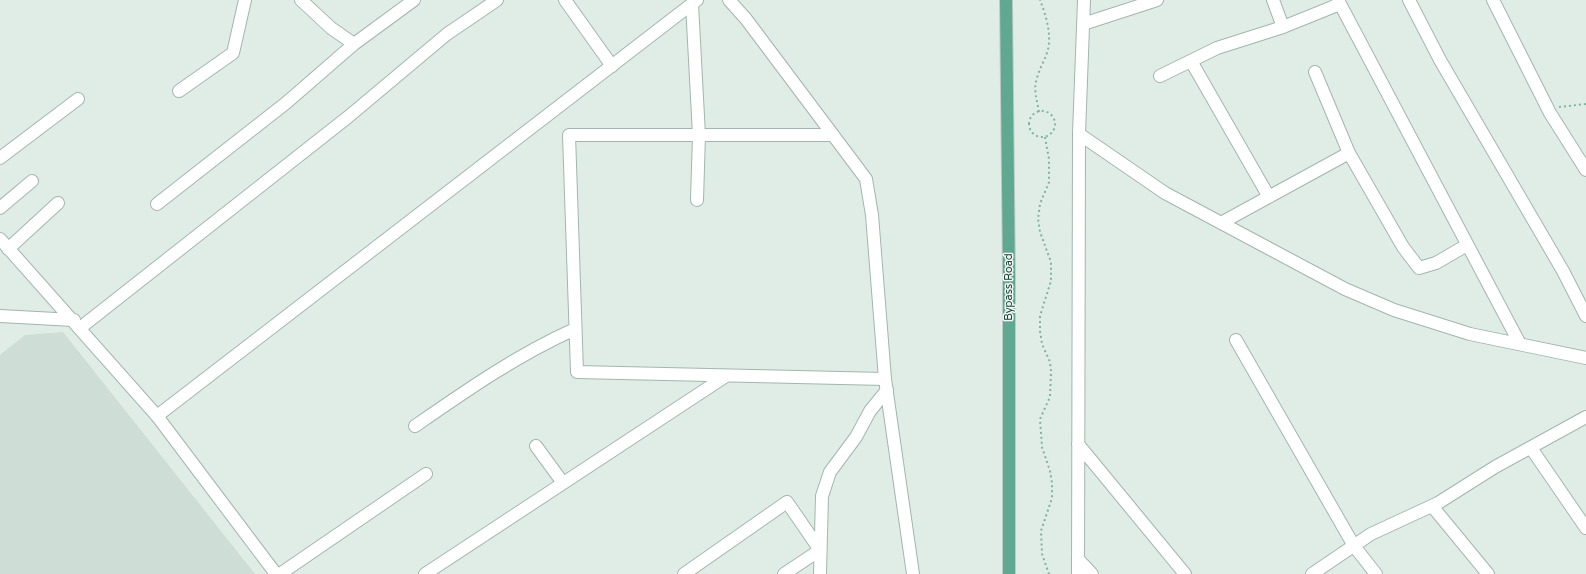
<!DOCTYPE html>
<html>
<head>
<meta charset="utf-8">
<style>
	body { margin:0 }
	canvas { display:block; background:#e0ede7 }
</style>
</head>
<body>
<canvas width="1586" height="574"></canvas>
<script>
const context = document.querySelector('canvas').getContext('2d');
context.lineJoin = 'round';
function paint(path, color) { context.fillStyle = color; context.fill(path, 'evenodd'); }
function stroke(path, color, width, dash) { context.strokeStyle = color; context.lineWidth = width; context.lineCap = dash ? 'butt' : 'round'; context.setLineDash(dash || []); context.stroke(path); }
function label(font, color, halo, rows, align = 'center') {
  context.font = font + ' "Varela Round",sans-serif'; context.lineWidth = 3; context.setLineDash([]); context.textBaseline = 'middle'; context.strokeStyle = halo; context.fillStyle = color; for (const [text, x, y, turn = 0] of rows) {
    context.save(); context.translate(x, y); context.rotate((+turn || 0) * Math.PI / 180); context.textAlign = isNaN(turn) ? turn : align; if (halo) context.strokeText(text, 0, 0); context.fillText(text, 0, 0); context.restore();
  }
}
paint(new Path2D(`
	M63,332L255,574H0V355L25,335Z`), '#ceddd5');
const minor = new Path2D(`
	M301,0L331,28L354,44
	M565,0L612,66
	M1273,0L1283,27
	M1338,0L1520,344
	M1409,0L1440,60L1563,271L1586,316
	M1493,0L1550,113L1586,170
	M692,4L699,135L697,200
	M1083,24L1157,0
	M1191,61L1269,197
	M1315,72L1349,153L1403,247L1419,268L1436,263L1467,245
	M1160,76L1217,48L1283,27L1340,4
	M179,91L233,53L245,0
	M1079,134L1165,193L1345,289L1394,310L1470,334L1586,358
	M833,135H569L577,372L885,379
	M0,158L78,99
	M157,204L286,103L354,44L414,0
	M0,208L32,181
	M1221,223L1349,153
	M0,239L157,416L276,574
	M8,249L58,203
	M0,316L74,320
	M80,328L348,117L447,34L497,0
	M1236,340L1354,546L1376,574
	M415,426C467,390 517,355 575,329
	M1078,444L1185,574
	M536,446L563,483
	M1531,448L1586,528
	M1432,506L1488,574
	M1078,559L1092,574
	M280,574L426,474
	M425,574L726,376
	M684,574L787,502L820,550L784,574
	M820,574L822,496L830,472L856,437L870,411L887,390
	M1078,574L1079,134L1084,0
	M1312,574L1371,534L1438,503L1495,467L1586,417`);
const tertiary = new Path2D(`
	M729,0L746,19L866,179L872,215L885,379L913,574
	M157,416L697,0`);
const primary = new Path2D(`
	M1006,0L1009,277V574`);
stroke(minor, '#a2b6ae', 14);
stroke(tertiary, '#a2b6ae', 14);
stroke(primary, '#c0cac6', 14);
stroke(new Path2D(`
	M1559,107L1586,104
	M1029 124a13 13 0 1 1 26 0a13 13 0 1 1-26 0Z
	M1039,112C1037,100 1033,89 1037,78C1040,66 1048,56 1049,43C1050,28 1045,13 1040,0
	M1045,137L1049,159V182L1040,204L1038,219L1040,232L1051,262V281L1040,316V331L1042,344L1050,362L1051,371L1050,397L1040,419L1042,447L1050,471L1052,483V498L1041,531L1042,554L1049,574`), '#7db4a0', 2, [2, 3]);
stroke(minor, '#fff', 12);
stroke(tertiary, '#fff', 12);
stroke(primary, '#60a891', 12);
label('11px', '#1f4035', '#f1f9f5', [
	["Bypass Road",1009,287,-90]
]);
</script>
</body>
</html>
